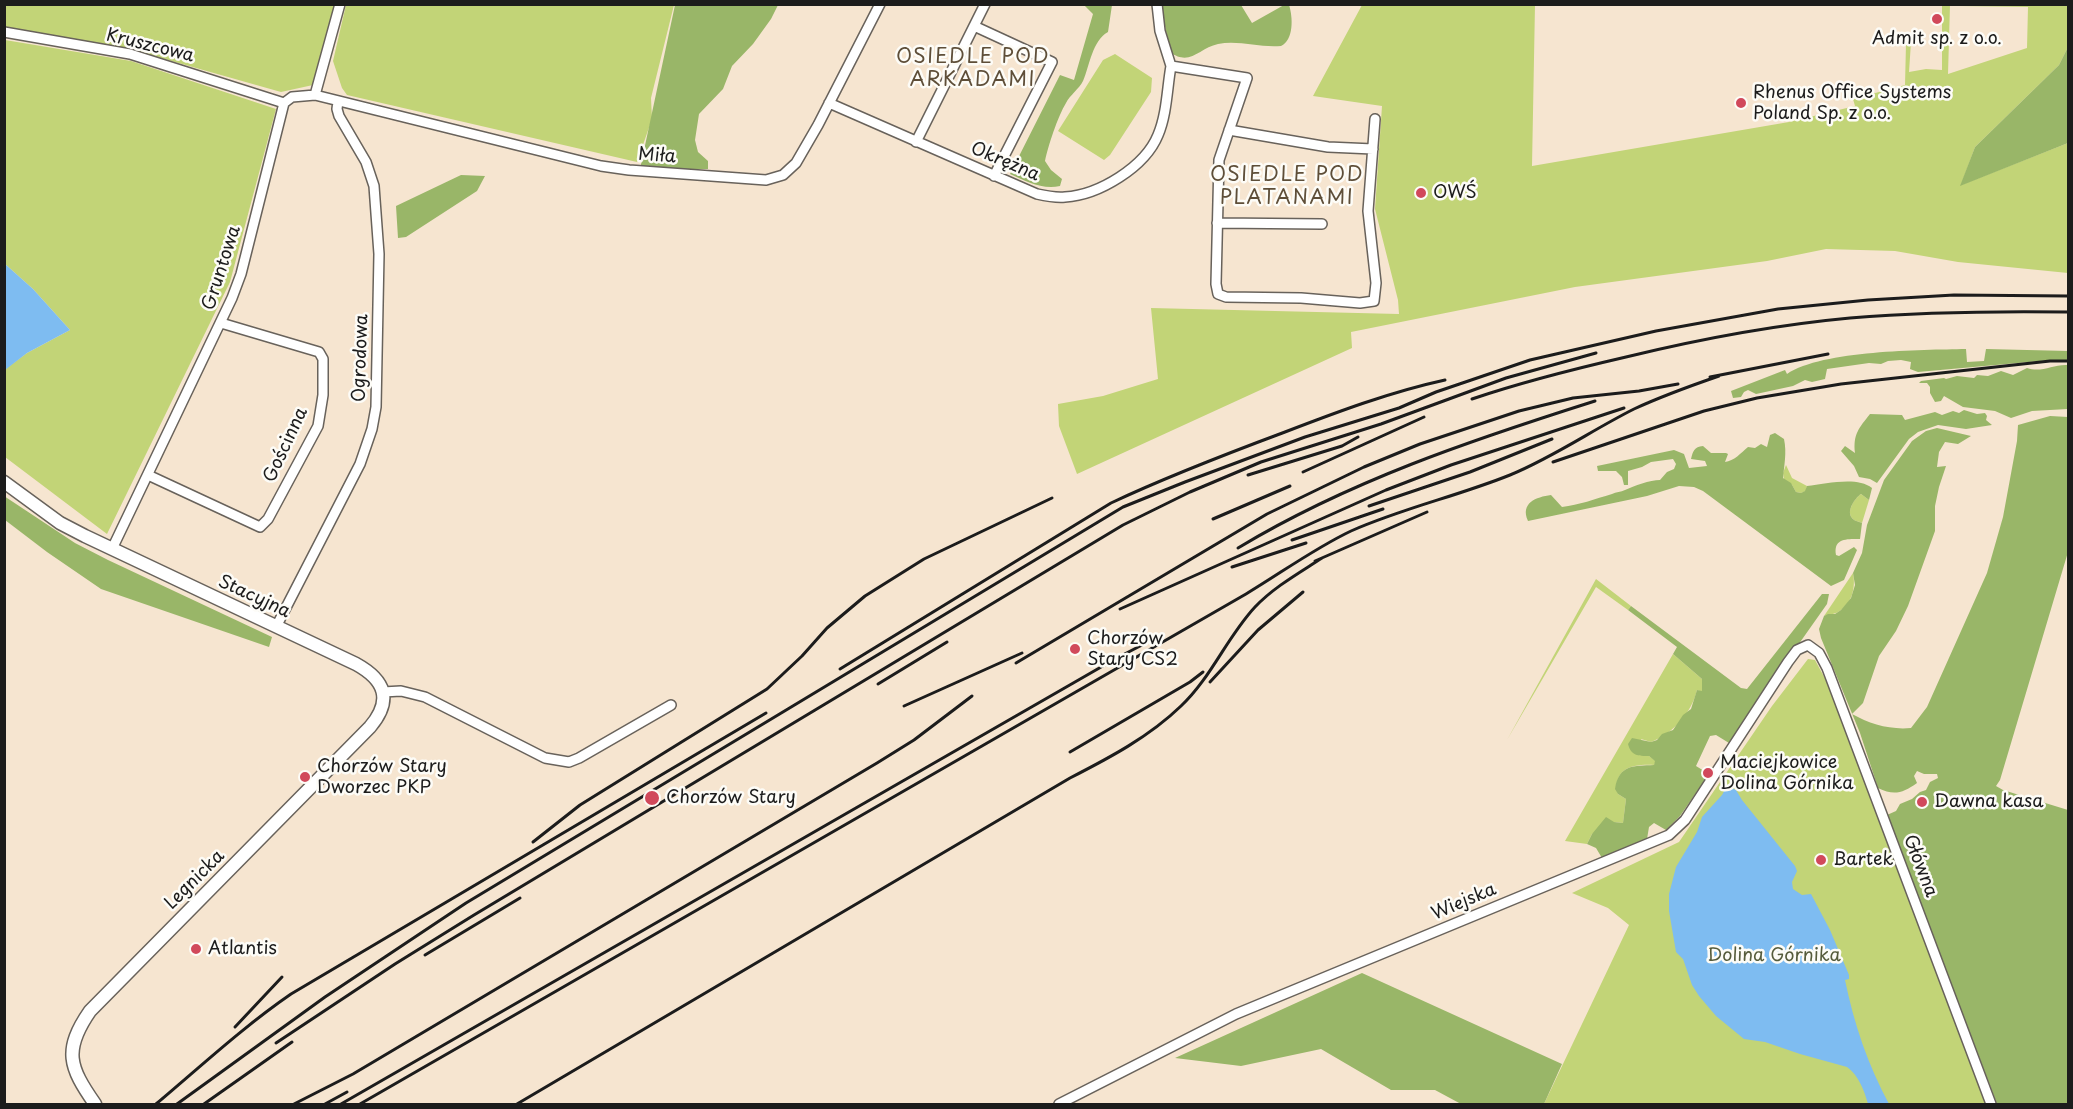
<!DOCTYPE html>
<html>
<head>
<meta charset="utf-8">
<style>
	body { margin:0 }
	#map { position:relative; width:2073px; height:1109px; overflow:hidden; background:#f6e5d0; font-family:"Playpen Sans",sans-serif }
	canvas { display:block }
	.frame { position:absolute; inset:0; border:6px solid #1c1c1c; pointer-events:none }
</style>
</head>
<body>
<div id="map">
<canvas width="2073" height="1109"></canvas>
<div class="frame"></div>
</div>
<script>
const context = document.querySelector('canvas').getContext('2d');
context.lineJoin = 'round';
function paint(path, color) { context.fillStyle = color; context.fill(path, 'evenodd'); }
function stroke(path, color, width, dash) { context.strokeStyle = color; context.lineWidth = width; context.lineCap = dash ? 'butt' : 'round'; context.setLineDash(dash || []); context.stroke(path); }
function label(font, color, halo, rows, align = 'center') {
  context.font = font + ' "Playpen Sans",sans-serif'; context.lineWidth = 5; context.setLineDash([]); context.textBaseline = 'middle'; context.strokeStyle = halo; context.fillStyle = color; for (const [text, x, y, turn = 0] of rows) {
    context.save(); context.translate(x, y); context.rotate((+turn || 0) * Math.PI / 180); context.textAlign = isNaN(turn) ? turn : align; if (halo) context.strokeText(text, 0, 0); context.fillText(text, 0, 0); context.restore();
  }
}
paint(new Path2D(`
	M4,5H336L313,85L281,92L136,51L5,30Z
	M346,5H674L651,98L652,119L637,162L347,95L342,88L333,61Z
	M1362,5H1535L1532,166L1789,122L1855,106L1853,99L1905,85L1906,44L1911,42L1909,72L1926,69L1942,70V5H1950L1948,74L2027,48L2028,7L1959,6V5H2068V47L2059,65L1975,147L1961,185L2068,143V273L1958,262L1895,251L1826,249L1767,261L1575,287L1351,332L1352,348L1077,474L1059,426L1058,404L1103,396L1158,379L1151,308L1399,314L1398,300L1375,209L1382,106L1313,96Z
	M5,40L131,61L276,109L230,282L107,534L5,457L4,370L27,353L70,330L33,289L5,264Z
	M1115,54L1152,78L1151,92L1110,155L1104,160L1058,131L1103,60Z
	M1786,465L1792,478L1807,486L1806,491L1801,493L1796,492L1792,485L1784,480L1783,473Z
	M1861,494L1869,500L1862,523C1861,522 1854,521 1853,519C1845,512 1855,498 1861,494Z
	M1853,573C1856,588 1852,604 1838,612C1833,615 1829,614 1824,616Z
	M1596,579L1631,606L1628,610L1596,587L1507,740Z
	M1673,654L1702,679V692L1697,690C1692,712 1673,734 1651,742L1641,739L1649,756L1656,761L1654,765C1632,764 1613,768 1618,794L1626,799L1623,823L1614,822L1592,834L1587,844L1565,841Z
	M1808,659L1815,660L1848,721L1985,1104H1544L1629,925L1608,908L1572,893L1679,842L1772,706Z`), '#c2d477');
paint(new Path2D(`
	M675,5H778L771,19L753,44L732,66L723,89L699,114L695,140L698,152L708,161V169H640Z
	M1084,5H1112L1108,32C1092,41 1090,65 1083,81C1079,89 1070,95 1066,103C1058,116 1048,146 1045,161L1051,170L1062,179L1060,186C1042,190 1026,181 1010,174L1060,75L1074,80L1093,14Z
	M1161,5H1241L1252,23L1284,5H1289C1293,17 1294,40 1281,46C1260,48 1239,40 1218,44C1199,48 1190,67 1170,52Z
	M2068,47V143L1960,186L1975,147L2059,65Z
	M461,175L485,176L477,191L406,237L398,238L396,206Z
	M1966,349L1967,362L1984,361L1986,349L2068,351V360H2051L1918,372L1910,369L1911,362L1901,360L1888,361L1881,364L1869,363L1827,369L1825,379L1812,382L1805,380L1793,386L1756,394L1748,390L1744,392L1741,397L1733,398L1731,391L1785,370L1787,374C1823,350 1921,350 1966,349Z
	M2068,365V409L2032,411L2011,418L1995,411L1963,407L1944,396L1941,401L1935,402L1930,393V387L1927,383H1919L1921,381L1944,378L1946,379L1957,376L1974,378L1977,375L1988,376L2001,371L2013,375L2027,368C2042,373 2053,364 2068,365Z
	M1964,410L1977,414L1985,413L1987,416L1986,420L1992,425L1966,429L1938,425L1918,432L1909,439L1877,483L1870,479L1859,477L1854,466L1841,451L1845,446L1855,453C1853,434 1859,428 1870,414L1902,415L1905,420L1935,412L1942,415L1953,411L1959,413Z
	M2050,416L2068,417V552L2000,780L1996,786L2003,790L2068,810V1104H1997L1887,815L1896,811L1900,804L1912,799L1920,792L1926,790L1930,782L1938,778L1937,774H1924L1917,771L1914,776L1917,783C1903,793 1894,796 1878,788L1860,733L1821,638L1819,629L1824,616L1828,614H1835L1841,610L1851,598L1855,585L1853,573L1862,553L1867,525L1884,480L1912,441L1926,431L1937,428L1971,436L1958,444L1945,442L1939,452L1937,467L1946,466L1939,487L1935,506V531L1908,606L1896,631L1879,656L1863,703L1852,714C1870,724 1890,730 1911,728L1927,707L1987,573L2003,517L2017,441L2018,425Z
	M1775,433L1784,439C1787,453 1784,465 1783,478L1791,483L1796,492L1801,493L1805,491L1807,486C1826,484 1857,476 1872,488L1869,500L1861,494C1855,498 1846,511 1852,518C1854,521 1860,522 1862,523L1860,539C1847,539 1833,538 1836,555L1839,556L1854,547L1857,550L1844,580L1831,586L1703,491L1694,487L1679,486L1647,496L1528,521C1520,503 1536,497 1551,495L1562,507C1579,505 1595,499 1612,494C1616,492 1621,492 1625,490C1634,486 1650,480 1660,480L1667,472L1674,469L1676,464L1673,459L1651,462L1642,467L1628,471V485H1624L1622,477L1616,471H1598L1597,466L1674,450L1684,454L1689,468L1707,466L1705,461L1691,459C1693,451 1694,447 1703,446L1711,453H1726L1728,454L1725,462C1734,461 1741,453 1748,447L1755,448L1761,444L1767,447L1770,435Z
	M4,496L75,543L108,560L272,637L269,647L101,589L47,552L5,520Z
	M1822,594H1829L1827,604L1729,743L1716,735L1710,736L1696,766L1709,774L1680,816L1666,830L1654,823L1649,827L1647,839L1602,858L1596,848L1587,844L1592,834L1606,817L1614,822L1623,823L1626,799L1618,794L1615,789C1619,764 1634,766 1654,765L1655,761L1649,756C1638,756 1631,756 1628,744L1632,738L1651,742L1657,740L1662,734L1673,730L1683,715L1691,709L1697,690L1702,691V679L1673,654L1677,647L1628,610L1631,606L1741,688L1747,689Z
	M1362,973L1562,1064L1544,1104H1461L1435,1090H1391L1321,1049L1241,1066L1175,1058Z`), '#99b668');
paint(new Path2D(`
	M5,264L33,289L70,330L27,353L5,370Z
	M1727,786L1736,790L1742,800L1795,866L1797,871L1792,882L1793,889L1802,895L1811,894L1830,930L1849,975V979L1845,980C1854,1024 1868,1065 1889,1104H1868C1864,1090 1859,1076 1847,1067L1800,1054L1765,1042L1744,1039L1716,1016L1699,996L1692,985L1683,959L1676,952L1669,911V894L1676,867L1697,832L1702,817L1722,795Z`), '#7ebcf1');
const minor = new Path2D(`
	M1157,4L1160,31L1171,66L1247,78L1219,160L1216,284L1218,294L1226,297L1301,298L1360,303L1374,301L1376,283L1368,211L1375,119
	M974,26L1052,62L994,176
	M4,32L130,54L284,103
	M315,95L340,4
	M829,103L1037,194C1046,196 1055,198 1065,197C1099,195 1145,167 1158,135C1167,114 1167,88 1171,66
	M1229,130L1328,147L1373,149
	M916,142L985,4
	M1217,223L1322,224
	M148,475L260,527L268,519L318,426L323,395V359L319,352L221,323
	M112,549L232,298L241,274L284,103L292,97L315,95L601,166L629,170L766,180L783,175L796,163L818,125L880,4
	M276,627L360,464L372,429L376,407L379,254L374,186L366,162L339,116L337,109L338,101
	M383,692L401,691L425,697L545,758L569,762L579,758L671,705
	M1059,1104L1236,1014L1669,835L1685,820L1788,662L1797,650L1808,645L1819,653L1827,668L1991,1104`);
const tertiary = new Path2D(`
	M4,482L60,523L85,536L356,664C385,680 393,700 370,727L90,1011C63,1050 69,1067 95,1104`);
stroke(minor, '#68625b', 12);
stroke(tertiary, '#68625b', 15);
stroke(minor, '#fff', 9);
stroke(tertiary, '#fff', 12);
stroke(new Path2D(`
	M1710,377L1828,354
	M1472,399C1522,382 1574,369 1626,357C1700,339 1774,325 1850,318C1923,312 1995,311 2068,312
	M1553,462L1704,411L1757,398L1841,384L2050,361H2068
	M1303,472L1424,417
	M1248,475L1342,446L1358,437
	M1369,506L1470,472L1552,439
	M1213,519L1290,486
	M1292,540L1383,509
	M1238,548C1349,481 1472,440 1595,401
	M1315,561L1427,512
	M1232,567L1306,543
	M1120,609L1386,490L1451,465L1624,408
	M1016,663L1267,514L1364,467L1420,444L1519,411L1573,398L1639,391L1678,384
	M840,669L1111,503C1168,476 1226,454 1285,432C1337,412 1390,392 1445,380
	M1210,682L1258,630L1303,592
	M878,684L947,642
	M904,706L1022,653
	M1070,752L1190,682L1203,672
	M533,842L580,805L767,689L802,656L827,628L865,596L924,559L1052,498
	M425,955L520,898
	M235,1027L282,977
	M276,1043L395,964L474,915L1123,525L1190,492L1261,462L1381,424L1506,378L1596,353
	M156,1104C200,1067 243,1027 291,994L766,713
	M177,1104L325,997L466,903L1123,507L1185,482L1305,437L1399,408L1436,392L1530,360L1656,331L1778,309L1868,300L1954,295L2068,296
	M204,1104L292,1042
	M294,1104L353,1074L877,763L914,740L972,696
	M325,1104L347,1092
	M341,1104L1115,659L1142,645
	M360,1104L1246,594C1281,573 1315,548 1351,531C1403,508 1458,496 1510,475C1554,457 1592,430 1634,409C1662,396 1690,386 1719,376
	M517,1104L1070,778C1109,758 1149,737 1181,706C1211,678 1227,637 1255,607C1274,587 1299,573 1322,558`), '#1c1c1c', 3);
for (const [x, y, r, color] of [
	[1937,19,6,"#d1495b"],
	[1741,103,6,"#d1495b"],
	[1421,193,6,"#d1495b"],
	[1075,649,6,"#d1495b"],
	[1708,773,6,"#d1495b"],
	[305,777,6,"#d1495b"],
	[652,798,8,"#d1495b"],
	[1922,802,6,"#d1495b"],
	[1821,860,6,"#d1495b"],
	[196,949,6,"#d1495b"]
]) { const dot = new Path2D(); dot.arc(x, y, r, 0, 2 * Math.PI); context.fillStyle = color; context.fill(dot); stroke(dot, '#fdfcf7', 2); }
label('18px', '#1c1c1c', '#fdfcf7', [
	["Admit sp. z o.o.",1937,39,"center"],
	["Rhenus Office Systems",1753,93],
	["Poland Sp. z o.o.",1753,114],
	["OWŚ",1433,193],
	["Chorzów",1087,639],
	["Stary CS2",1087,660],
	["Maciejkowice",1720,763],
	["Dolina Górnika",1720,784],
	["Chorzów Stary",317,767],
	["Dworzec PKP",317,788],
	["Chorzów Stary",666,798],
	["Dawna kasa",1934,802],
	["Bartek",1833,860],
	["Atlantis",208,949]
], 'left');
label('18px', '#1c1c1c', '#fdfcf7', [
	["Kruszcowa",150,46,14],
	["Miła",657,156,4],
	["Okrężna",1005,162,23],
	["Gruntowa",222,268,-72],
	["Ogrodowa",361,358,-88],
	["Gościnna",286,445,-65],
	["Stacyjna",254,597,25],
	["Główna",1920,866,69],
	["Legnicka",195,880,-45],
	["Wiejska",1464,902,-23]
]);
label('18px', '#565c3c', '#fdfcf7', [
	["Dolina Górnika",1774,956]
]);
context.letterSpacing = '1.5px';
label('20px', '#5e4e38', '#fdfcf7', [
	["OSIEDLE POD",973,57],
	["ARKADAMI",973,80],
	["OSIEDLE POD",1287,175],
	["PLATANAMI",1287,198]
]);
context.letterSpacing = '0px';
</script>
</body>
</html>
